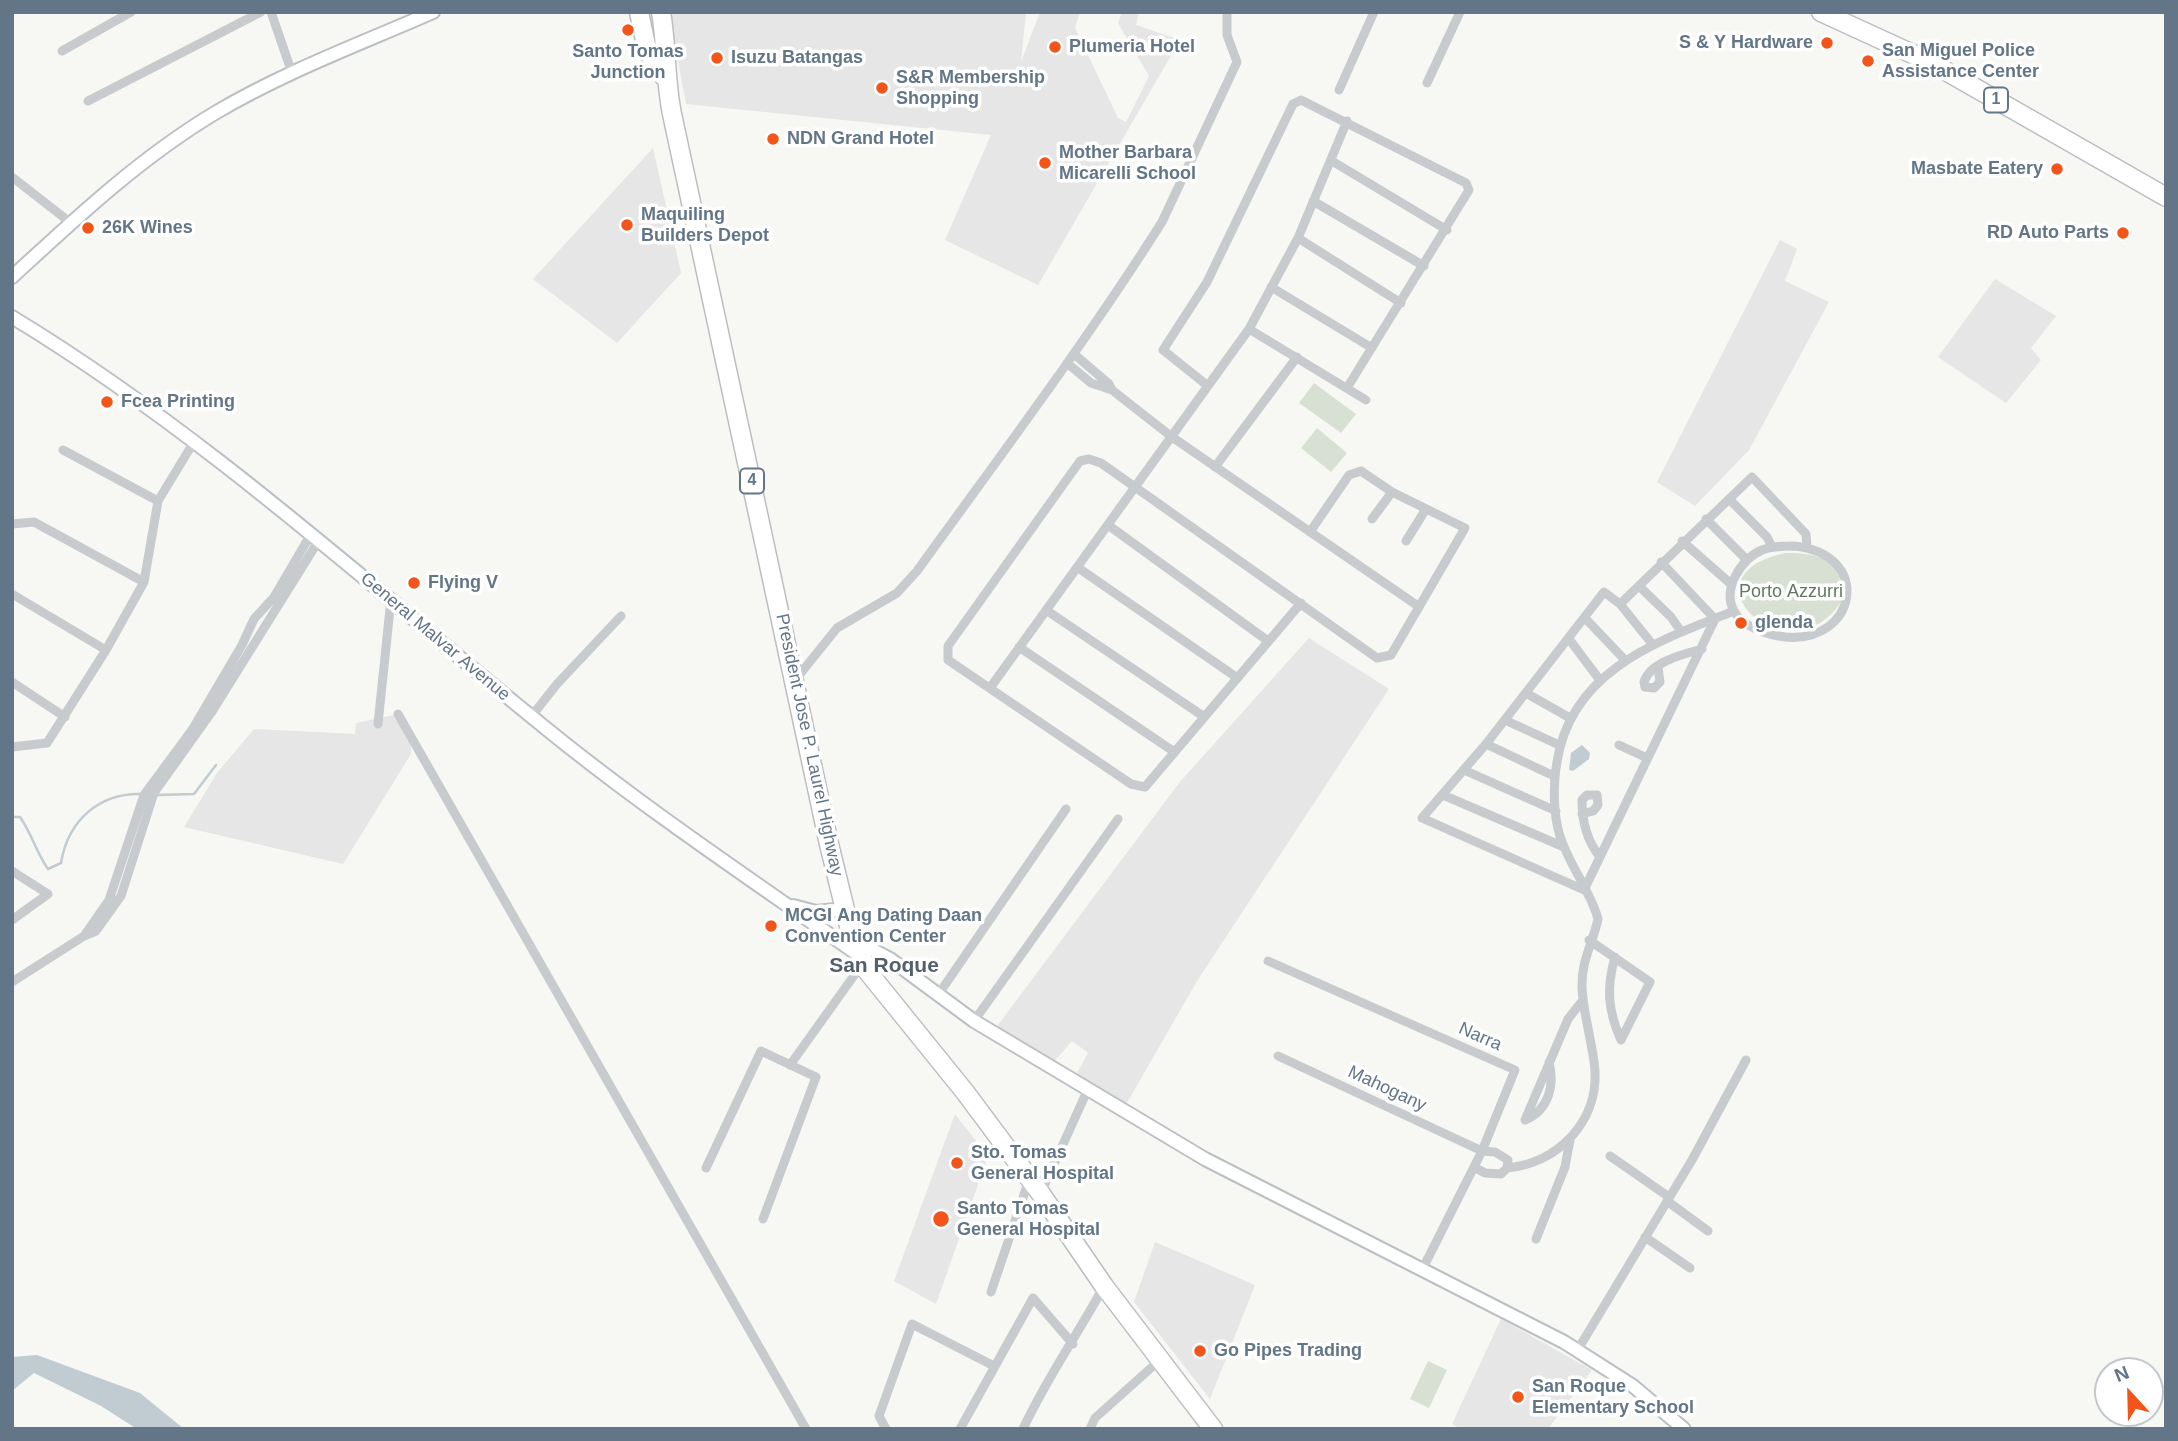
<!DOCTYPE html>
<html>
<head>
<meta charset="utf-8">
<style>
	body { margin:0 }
	#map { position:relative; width:2178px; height:1441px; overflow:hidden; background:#f7f7f4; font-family:Helvetica,sans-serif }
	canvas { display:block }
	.frame { position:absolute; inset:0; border:14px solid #637688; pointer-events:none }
	.north { position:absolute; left:2094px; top:1357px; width:70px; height:70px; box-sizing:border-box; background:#fff; border:2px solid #c1c8cf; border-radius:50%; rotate:338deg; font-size:19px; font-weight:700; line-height:28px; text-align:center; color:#637688 }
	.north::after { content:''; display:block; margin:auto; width:24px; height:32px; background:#f35419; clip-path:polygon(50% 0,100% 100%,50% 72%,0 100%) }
</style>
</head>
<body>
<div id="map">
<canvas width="2178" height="1441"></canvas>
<div class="frame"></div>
<div class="north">N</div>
</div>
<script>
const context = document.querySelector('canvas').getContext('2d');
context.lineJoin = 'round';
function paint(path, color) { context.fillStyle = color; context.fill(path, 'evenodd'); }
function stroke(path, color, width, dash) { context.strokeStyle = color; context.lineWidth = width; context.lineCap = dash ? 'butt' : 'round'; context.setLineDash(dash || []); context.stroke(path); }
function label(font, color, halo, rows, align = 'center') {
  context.font = font + ' Helvetica,sans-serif'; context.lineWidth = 7; context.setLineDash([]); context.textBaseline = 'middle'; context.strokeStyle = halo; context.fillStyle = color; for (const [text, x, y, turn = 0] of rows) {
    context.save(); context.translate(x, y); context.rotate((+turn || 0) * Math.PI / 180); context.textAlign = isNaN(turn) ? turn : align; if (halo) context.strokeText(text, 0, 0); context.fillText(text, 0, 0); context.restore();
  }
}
paint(new Path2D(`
	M669,12H1026L1021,62L1040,12H1080L1075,28L1118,118L1126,122L1149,76L1118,23L1122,12H1139L1136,25L1180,40L1038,285L945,240L991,135L686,104Z
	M653,148L681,273L617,343L533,279Z
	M1780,240L1797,249L1785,281L1829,302L1749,450L1695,506L1657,482Z
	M1995,279L2056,316L2031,348L2041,360L2006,403L1938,357Z
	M1309,638L1389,689L1197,981L1124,1108L1077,1073L1088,1053L1072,1041L1052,1064L995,1029L1179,783Z
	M394,715L411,745V754L343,864L184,827L217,773L254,729L355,734L356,723Z
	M955,1114L988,1156L936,1304L894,1281Z
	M1155,1242L1255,1285L1210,1399L1134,1302Z
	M1501,1319L1592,1370L1548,1429H1461L1452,1424Z`), '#e5e6e5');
paint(new Path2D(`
	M1314,383L1356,414L1341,433L1299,403Z
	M1317,428L1347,453L1331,472L1301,448Z
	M1785,553C1821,553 1839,559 1844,597C1794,685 1674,577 1785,553Z
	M1428,1361L1447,1370L1429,1408L1410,1399Z`), '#d8e0d4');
paint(new Path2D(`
	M1582,745L1590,753L1589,759L1573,771L1569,770L1571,753Z
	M37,1355L140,1393L184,1429H137L101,1406L34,1373L12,1391V1357Z`), '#c0ccd2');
stroke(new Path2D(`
	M157,795L194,794L216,765
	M12,817H20C32,834 36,852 48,869L61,863C68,820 100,792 143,794`), '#c0ccd2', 2.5);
const secondary = new Path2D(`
	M12,277C76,218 140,158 215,113C284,72 360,44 433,12
	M12,317C200,431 362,579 532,717C636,803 749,878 860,956
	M793,906L816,912L845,909
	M854,940L890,959L974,1021L1205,1159L1564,1342L1633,1386L1684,1429`);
const highway = new Path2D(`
	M639,12L647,50L665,78
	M661,12C667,47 665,80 672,114L829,844L849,926L868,972L965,1092L1041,1194L1104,1286L1213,1429
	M1821,12L1930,62L2166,197`);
stroke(secondary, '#bbc0c5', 16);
stroke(highway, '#bbbec1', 21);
stroke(new Path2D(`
	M271,12L292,73
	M62,51L131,12
	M1427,83L1460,12
	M1339,90L1374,12
	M88,101L261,12
	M1332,161L1447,230
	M12,177L71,223
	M1313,201L1424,266
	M1298,238L1401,303
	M1271,287L1372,348
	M1249,329L1366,400
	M1074,354L1109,384L1112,390L1172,437L1418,606
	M1067,363L1091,383L1112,390
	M1208,386L1163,350L1207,282L1293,104L1301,100L1466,183L1469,190L1347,388
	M63,450L158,501
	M1215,467L1297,357
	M1729,499L1767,537L1772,547
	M1372,519L1392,492
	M1706,519L1747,560
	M12,524L34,522L144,582
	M1108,525L1268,641
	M311,534L274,597L254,619L242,645L192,730L144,795L109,900L84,936L96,931L121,896L154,793L211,713L319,540
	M1406,541L1426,509
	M1682,541L1731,584
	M1794,546C1874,554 1857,644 1785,637C1769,635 1742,627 1734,611C1722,589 1741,559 1762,550C1772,546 1783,546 1794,546Z
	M1077,567L1236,677
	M1639,586L1671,617L1680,630
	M12,594L106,650
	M1301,603L1145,787L1131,784L948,660V646L1080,461L1089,459L1101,463L1377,658L1391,655L1465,528L1392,492L1361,471L1349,475L1310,532
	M1620,604L1752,477L1806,534L1807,547
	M1046,610L1203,716
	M1585,618L1624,659
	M1569,639L1599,679
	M1653,645L1620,604L1604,592L1486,744L1422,818L1584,890L1715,619L1661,562
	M1019,647L1173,751
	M1658,667L1660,682L1654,688L1645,687L1644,682C1650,662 1684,654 1702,649
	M796,679L837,628L897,593L917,571C1000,456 1086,342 1162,222L1237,62L1227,35V12
	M12,682L65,717
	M990,688L1249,329L1298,238L1347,121
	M1526,693L1570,718
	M398,714L806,1429
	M531,717L557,684L621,616
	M1505,720L1559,745
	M378,724L391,599
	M1486,744L1554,776
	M1619,745L1647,758
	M12,747L47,743L106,650L144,582L158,501L195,440
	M1464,770L1556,811
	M1443,795L1564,847
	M1582,814L1593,811L1598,805L1597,795H1587L1582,800C1582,821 1586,840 1600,857
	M12,871L48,894L12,920
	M1589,940L1650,982L1621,1040
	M1615,957C1606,988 1608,1011 1621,1040
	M1268,961L1515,1070L1482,1151L1422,1270
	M12,982L84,936
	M938,995L1066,809
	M974,1021L1118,819
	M1278,1056L1482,1151L1495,1152L1508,1160L1507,1168L1501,1174L1485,1173L1474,1167
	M790,1065L863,963
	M1525,1120L1568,1019L1583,1000
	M1525,1120C1549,1110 1555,1085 1549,1062
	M1610,1156L1669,1197
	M706,1168L761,1051L816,1077L763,1219
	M1507,1168C1557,1164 1598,1122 1595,1071C1593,1043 1583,1015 1582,987C1581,961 1593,943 1598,919C1591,892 1569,865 1560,836C1553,814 1553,785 1557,762C1571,670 1658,641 1734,611
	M1041,1193L1088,1089
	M1667,1201L1708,1231
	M1645,1237L1690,1268
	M1536,1239L1565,1167L1570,1140
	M991,1292L1029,1180
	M1577,1351L1692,1160L1746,1060
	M886,1429L879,1416L912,1324L994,1366
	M960,1429L1033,1298L1073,1344
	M1023,1429C1046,1379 1078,1334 1104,1286
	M1090,1429L1095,1418L1161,1359`), '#c7cbce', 9);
stroke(secondary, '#fff', 12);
stroke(highway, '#fff', 18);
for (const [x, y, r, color] of [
	[628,30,7,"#f35419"],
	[1827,43,7,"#f35419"],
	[1055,47,7,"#f35419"],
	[717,58,7,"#f35419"],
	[1868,61,7,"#f35419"],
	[882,88,7,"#f35419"],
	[773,139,7,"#f35419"],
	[1045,163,7,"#f35419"],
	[2057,169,7,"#f35419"],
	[627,225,7,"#f35419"],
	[88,228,7,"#f35419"],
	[2123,233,7,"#f35419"],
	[107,402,7,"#f35419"],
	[414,583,7,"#f35419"],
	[1741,623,7,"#f35419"],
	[771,926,7,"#f35419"],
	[957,1163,7,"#f35419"],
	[941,1219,9,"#f35419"],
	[1200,1351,7,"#f35419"],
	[1518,1397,7,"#f35419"]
]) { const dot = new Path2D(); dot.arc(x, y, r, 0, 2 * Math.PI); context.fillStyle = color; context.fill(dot); stroke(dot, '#fff', 2.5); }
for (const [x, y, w] of [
	[1996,100,24],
	[752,481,24]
]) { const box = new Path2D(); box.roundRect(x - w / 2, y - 12.5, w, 25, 5); context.fillStyle = '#fff'; context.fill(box); stroke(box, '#637688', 2); }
label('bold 16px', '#637688', null, [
	["1",1996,100],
	["4",752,481]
]);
label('bold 18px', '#637688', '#fff', [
	["S & Y Hardware",1813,43,"right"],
	["Plumeria Hotel",1069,47],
	["San Miguel Police",1882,51],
	["Assistance Center",1882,72],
	["Santo Tomas",628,52,"center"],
	["Junction",628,73,"center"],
	["Isuzu Batangas",731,58],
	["S&R Membership",896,78],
	["Shopping",896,99],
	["NDN Grand Hotel",787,139],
	["Mother Barbara",1059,153],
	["Micarelli School",1059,174],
	["Masbate Eatery",2043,169,"right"],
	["Maquiling",641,215],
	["Builders Depot",641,236],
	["26K Wines",102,228],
	["RD Auto Parts",2109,233,"right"],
	["Fcea Printing",121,402],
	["Flying V",428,583],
	["glenda",1755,623],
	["MCGI Ang Dating Daan",785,916],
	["Convention Center",785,937],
	["Sto. Tomas",971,1153],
	["General Hospital",971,1174],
	["Santo Tomas",957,1209],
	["General Hospital",957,1230],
	["Go Pipes Trading",1214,1351],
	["San Roque",1532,1387],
	["Elementary School",1532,1408]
], 'left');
label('18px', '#63795f', '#fff', [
	["Porto Azzurri",1791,592]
]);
label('18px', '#637688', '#fff', [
	["General Malvar Avenue",435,637,40],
	["President Jose P. Laurel Highway",809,745,78],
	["Narra",1480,1037,24],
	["Mahogany",1387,1089,25]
]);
label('bold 21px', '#52606c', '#fff', [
	["San Roque",884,966]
]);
</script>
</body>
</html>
